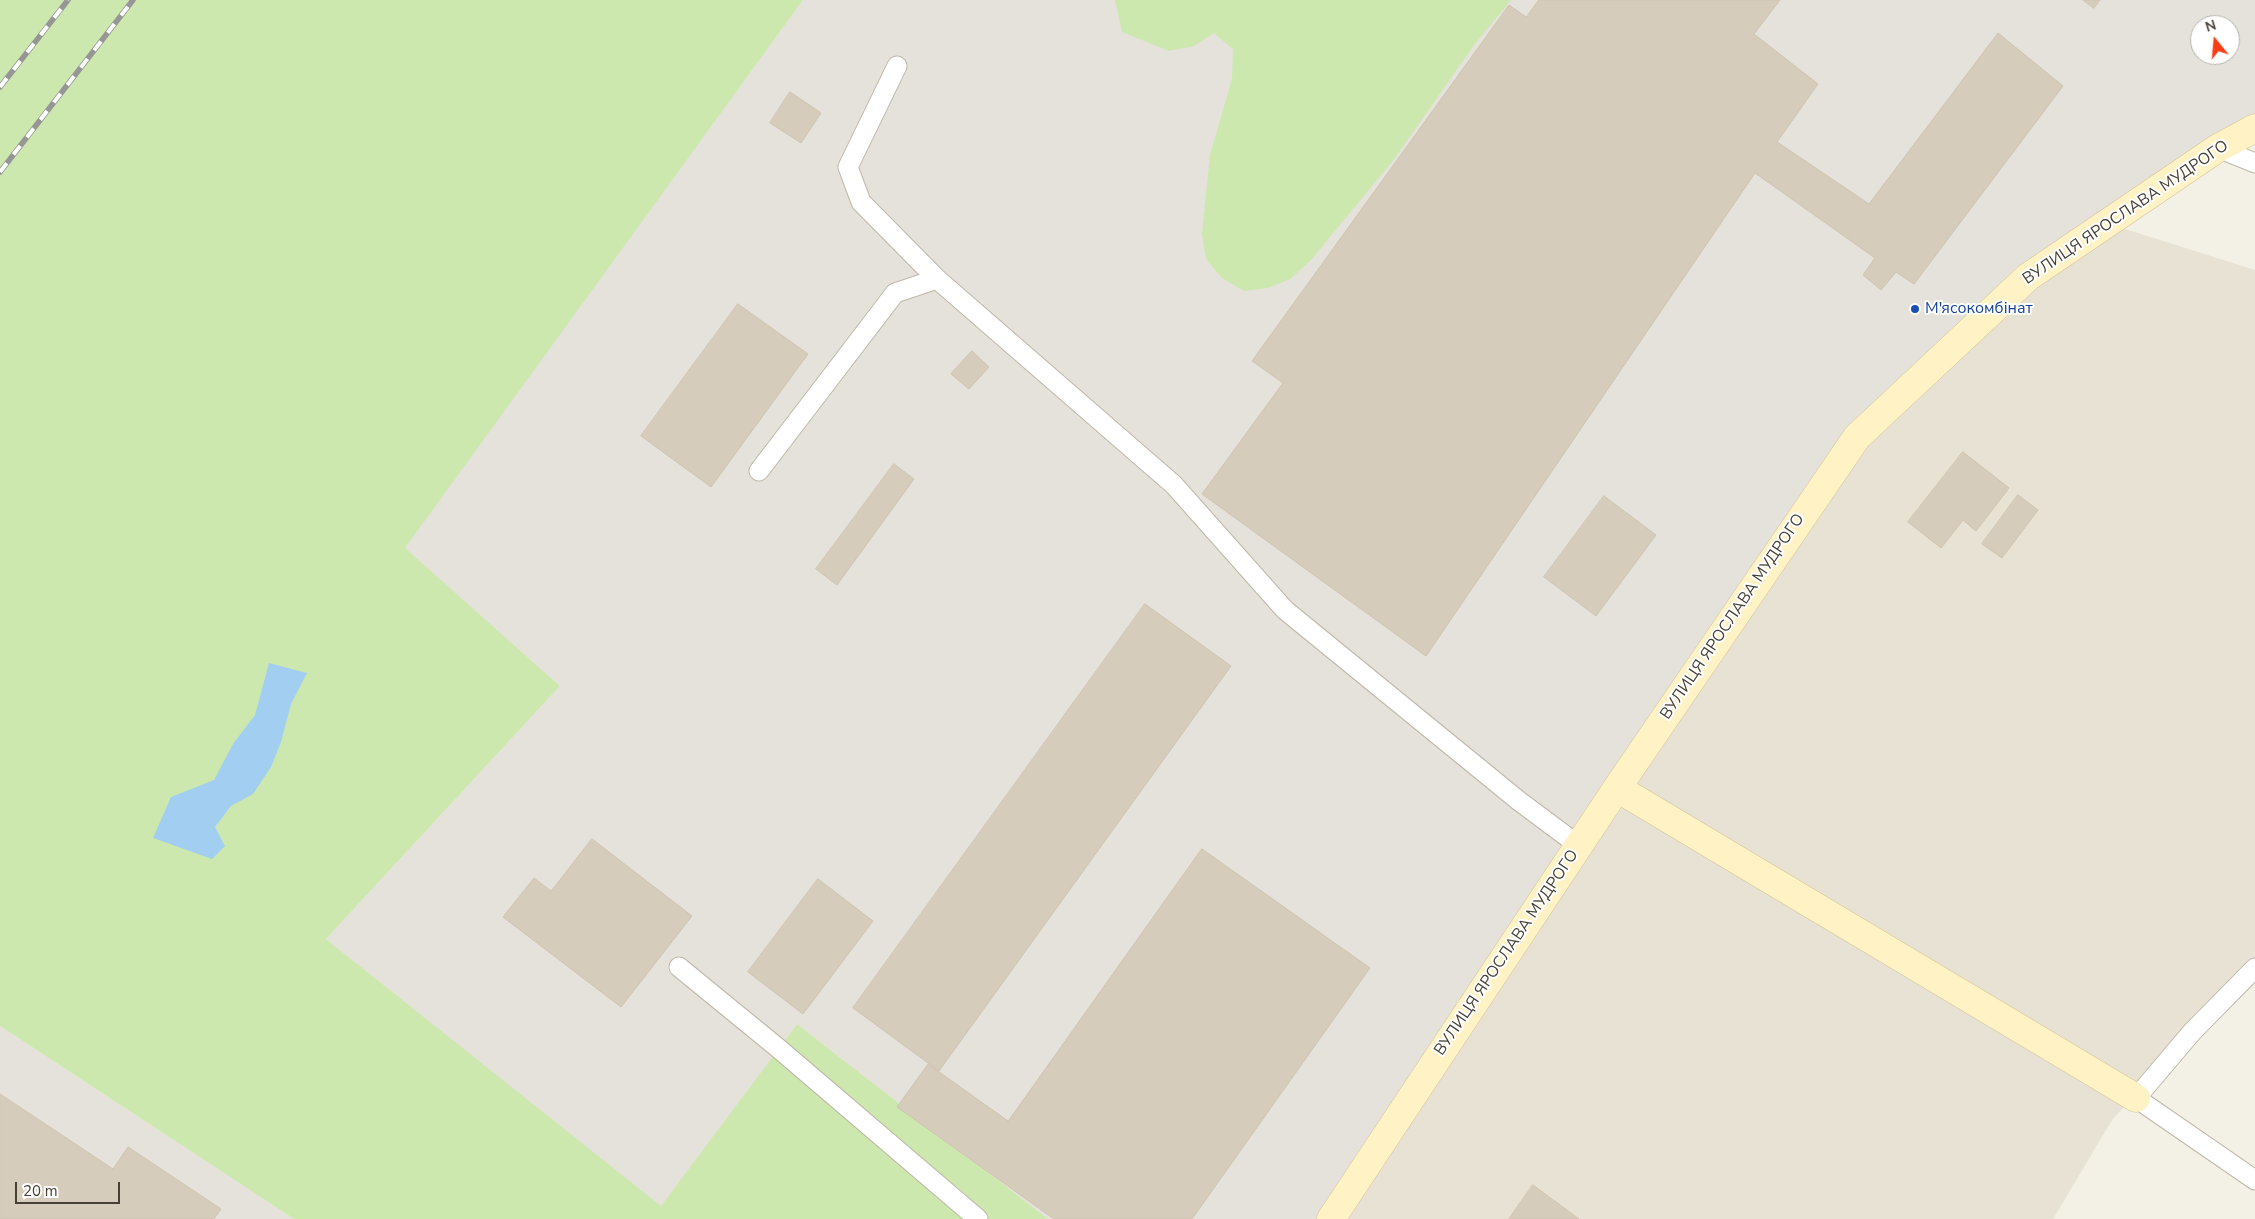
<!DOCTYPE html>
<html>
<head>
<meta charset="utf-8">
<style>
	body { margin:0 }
	#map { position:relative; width:2255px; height:1219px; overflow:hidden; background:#f3f0e6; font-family:"Nunito Sans",sans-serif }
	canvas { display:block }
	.north { position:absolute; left:2190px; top:15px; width:50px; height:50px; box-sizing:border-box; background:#fff; border:1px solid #b5b3ae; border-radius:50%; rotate:343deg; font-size:14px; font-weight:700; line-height:20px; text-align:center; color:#464035 }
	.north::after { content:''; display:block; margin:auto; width:18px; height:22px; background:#fb3d15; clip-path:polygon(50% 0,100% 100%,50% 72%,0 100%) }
	.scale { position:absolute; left:15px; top:1182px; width:105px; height:22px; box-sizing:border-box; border:2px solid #464035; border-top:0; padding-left:6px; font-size:15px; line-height:18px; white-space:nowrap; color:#464035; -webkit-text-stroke:4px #fff; paint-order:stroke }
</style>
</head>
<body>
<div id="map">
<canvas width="2255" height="1219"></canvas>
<div class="north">N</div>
<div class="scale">20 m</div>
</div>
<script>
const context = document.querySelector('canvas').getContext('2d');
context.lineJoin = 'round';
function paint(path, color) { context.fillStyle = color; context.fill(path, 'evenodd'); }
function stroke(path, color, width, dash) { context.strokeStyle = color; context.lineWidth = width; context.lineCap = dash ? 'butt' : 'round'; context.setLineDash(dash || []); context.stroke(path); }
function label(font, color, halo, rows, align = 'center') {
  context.font = font + ' "Nunito Sans",sans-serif'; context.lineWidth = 4; context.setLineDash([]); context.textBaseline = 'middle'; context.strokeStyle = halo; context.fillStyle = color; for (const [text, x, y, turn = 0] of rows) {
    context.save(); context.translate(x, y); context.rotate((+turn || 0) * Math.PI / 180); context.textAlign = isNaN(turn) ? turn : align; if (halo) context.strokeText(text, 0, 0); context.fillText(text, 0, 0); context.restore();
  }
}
paint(new Path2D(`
	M2103,222L2255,270V968L2112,1120L2053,1219H1322L1848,437Z`), '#e7e2d4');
paint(new Path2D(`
	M803,0H2255V121L2213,143L1848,437L1322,1219H1048L797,1024L661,1207L326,939L560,686L404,548ZM2200,25H2230V55H2200Z
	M0,1026L294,1219H0Z`), '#e5e1db');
paint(new Path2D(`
	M0,0H803L405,548L560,686L326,939L661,1206L797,1024L1048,1219H294L0,1026Z
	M1115,0H1511L1474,45L1395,158L1311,260L1290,279L1268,288L1244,291L1222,278L1206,259L1202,234L1210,155L1232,79L1233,49L1214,33L1194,46L1169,51L1122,32Z`), '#cde8ae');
paint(new Path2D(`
	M269,663L307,673L291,704L281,742L271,767L253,794L231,806L215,827L225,846L212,859L153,838L171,797L214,780L233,744L255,715Z`), '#a2cff1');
const building = new Path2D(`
	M1539,0H1780L1754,34L1818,84L1777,142L1869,204L1998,33L2063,86L1914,284L1896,272L1881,290L1863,275L1875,258L1755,173L1426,656L1202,494L1283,383L1252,361L1509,5L1526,17Z
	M2083,0H2100L2094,8Z
	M790,92L821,113L801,143L770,123Z
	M738,304L808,354L711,487L641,436Z
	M972,351L989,367L969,389L951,374Z
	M1963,452L2009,488L1976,531L1963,520L1941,548L1908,522Z
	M894,464L914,479L837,585L816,569Z
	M2018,495L2038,510L2002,558L1982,544Z
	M1604,496L1656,535L1596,616L1544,577Z
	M1145,604L1231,666L939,1071L853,1008Z
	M592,839L692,916L621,1007L503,917L534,878L551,891Z
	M1202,849L1370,968L1192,1219H1054L897,1107L928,1064L1008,1121Z
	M818,879L873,921L803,1014L748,972Z
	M0,1094L113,1169L128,1147L221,1209L214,1219H0Z
	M1533,1185L1579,1219H1509Z`);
paint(building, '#d5ccbc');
stroke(building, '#d0c4af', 1);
const lane = new Path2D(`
	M897,66L848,167L861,202L937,279
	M2218,148L2255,163
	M759,471L895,293L937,279L1174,485L1285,610L1519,801L1578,845
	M679,967L778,1048L978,1219
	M2255,968L2192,1032L2136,1098L2255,1180`);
const secondary = new Path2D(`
	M1617,788L2136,1098
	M1331,1219L1617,788L1857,437L2028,277L2218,148L2255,128`);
stroke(lane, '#bfb8a9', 21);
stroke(secondary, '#d4c496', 29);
stroke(lane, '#fff', 19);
stroke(secondary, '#fff2c5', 28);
const rail = new Path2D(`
	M0,87L68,0
	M0,172L133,0`);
stroke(rail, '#969696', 5.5);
stroke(rail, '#fff', 4, [11]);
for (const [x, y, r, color] of [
	[1915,309,5,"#1a4fb4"]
]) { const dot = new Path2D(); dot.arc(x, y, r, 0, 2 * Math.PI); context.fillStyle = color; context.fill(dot); stroke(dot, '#fff', 2); }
label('16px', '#464035', '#fff', [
	["ВУЛИЦЯ ЯРОСЛАВА МУДРОГО",2126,213,-34],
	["ВУЛИЦЯ ЯРОСЛАВА МУДРОГО",1733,617,-56],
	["ВУЛИЦЯ ЯРОСЛАВА МУДРОГО",1507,953,-56]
]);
label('16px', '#164399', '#fff', [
	["М'ясокомбінат",1925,309]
], 'left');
</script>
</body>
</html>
